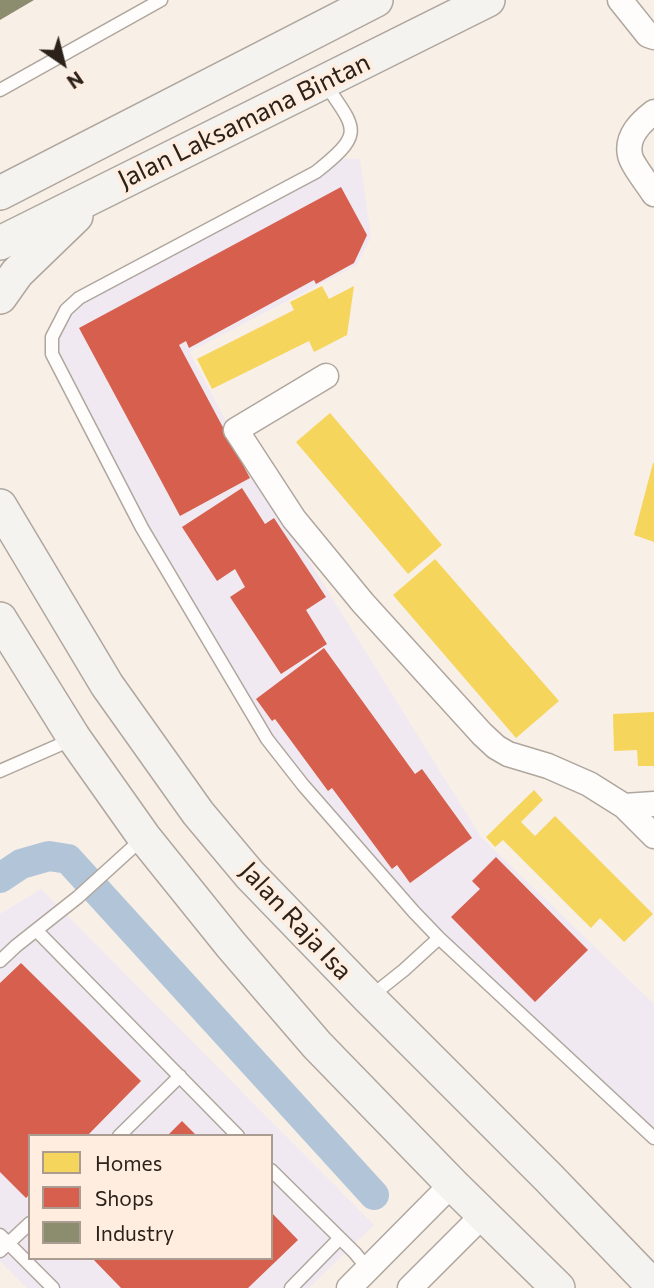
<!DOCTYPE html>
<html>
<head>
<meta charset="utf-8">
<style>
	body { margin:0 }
	#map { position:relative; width:654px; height:1288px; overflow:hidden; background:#f8efe7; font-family:Commissioner,sans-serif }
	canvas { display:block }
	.legend { position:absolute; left:28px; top:1134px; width:245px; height:126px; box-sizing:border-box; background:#ffeee0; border:2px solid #ab9c91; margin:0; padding:9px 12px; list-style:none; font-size:21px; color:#2c221a }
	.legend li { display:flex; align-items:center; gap:14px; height:35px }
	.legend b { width:35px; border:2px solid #ab9c91 }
	.north { position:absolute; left:28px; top:28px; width:70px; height:70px; -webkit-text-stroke:5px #ffeee0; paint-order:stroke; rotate:145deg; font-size:19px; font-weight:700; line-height:28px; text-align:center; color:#2c221a }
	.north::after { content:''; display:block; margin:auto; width:24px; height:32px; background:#2c221a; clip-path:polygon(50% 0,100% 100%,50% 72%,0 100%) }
</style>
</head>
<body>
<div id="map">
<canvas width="654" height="1288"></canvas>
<ul class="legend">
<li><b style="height:19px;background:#f6d55c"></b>Homes</li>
<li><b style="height:19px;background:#d6604d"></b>Shops</li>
<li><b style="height:19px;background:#8c8c6e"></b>Industry</li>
</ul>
<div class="north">N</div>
</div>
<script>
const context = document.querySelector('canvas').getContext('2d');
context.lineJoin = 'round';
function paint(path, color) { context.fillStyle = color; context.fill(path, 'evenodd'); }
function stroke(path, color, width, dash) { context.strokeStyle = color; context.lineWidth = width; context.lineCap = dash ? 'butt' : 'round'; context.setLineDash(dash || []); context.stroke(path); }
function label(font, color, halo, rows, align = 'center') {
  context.font = font + ' Commissioner,sans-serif'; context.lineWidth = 7; context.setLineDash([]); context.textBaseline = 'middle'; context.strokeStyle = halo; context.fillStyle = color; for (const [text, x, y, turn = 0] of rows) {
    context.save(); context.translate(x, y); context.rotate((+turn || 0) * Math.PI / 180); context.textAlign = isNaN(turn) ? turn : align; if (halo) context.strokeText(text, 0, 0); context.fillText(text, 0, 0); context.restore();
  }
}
paint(new Path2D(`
	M335,158L360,159L371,237L357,265L189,352L230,428L263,487L481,837L654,1004V1138L439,938L303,785L165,568L52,354L66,310Z
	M41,889L374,1225L309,1288H27L0,1261V914ZM30,1136H271V1258H30Z`), '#f0e9f1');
paint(new Path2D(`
	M322,286L329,299L354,286L347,335L314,352L309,341L212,389L197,359L294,310L290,302Z
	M330,413L442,545L408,574L296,442Z
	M653,463H654V542L634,535Z
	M435,559L559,701L516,738L393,595Z
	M654,712V766H638L637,750L614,751L613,714Z
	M534,790L543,800L521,822L535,836L555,816L653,914L624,942L600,918L591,928L503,840L495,847L486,837Z`), '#f6d55c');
paint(new Path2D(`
	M341,187L367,235L354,263L316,284L314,280L189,348L186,341L179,345L250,478L180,516L79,328Z
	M242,488L265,524L274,518L326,597L306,610L327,644L281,674L230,597L245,587L235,569L217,581L182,527Z
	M324,648L415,774L422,769L472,838L410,883L397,865L392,869L332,788L328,791L275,719L272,721L256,699Z
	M496,857L588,950L535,1002L451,917L480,889L472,881Z
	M21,963L141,1081L87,1136H30V1194L26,1198L0,1172V983Z
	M182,1121L197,1136H167Z
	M271,1212L298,1240L248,1288H121L92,1258H271Z`), '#d6604d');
paint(new Path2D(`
	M0,0H34L0,20Z`), '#8c8c6e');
stroke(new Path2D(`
	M0,878L21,864L49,856L68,859L374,1195`), '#b2c5d8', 30);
const service = new Path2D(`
	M324,82C356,130 366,132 316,172L79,298L66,310L52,337V354L142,528L267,739L303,785L414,912L439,938L654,1138
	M0,90L161,0
	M0,771L73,739
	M36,930L238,1136
	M0,961L16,946L78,897L143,838
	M370,997L404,970L439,938
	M119,1136L180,1076
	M271,1170L355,1253L368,1269
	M0,1235L53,1288
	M0,1251L30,1223
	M291,1288L339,1239`);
const minor = new Path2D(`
	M620,0L648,35L654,37
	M654,112C641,122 626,136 630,155C631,163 649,186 654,194
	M326,376L236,430L294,519L363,603L482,734L496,747L508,754L548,766L589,784L624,806L654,836
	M624,806L654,804
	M349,1288L452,1184
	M410,1288L483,1215`);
const secondary = new Path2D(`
	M0,193L376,0
	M0,243L488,0
	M0,297L17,273L76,216
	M0,506L107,685L198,813L250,875L369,998L548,1177L654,1287
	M0,619L74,738L144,837L231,945L317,1045L452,1184L558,1288`);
stroke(service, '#afa69e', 15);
stroke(minor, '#afa69e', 27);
stroke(secondary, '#afa69e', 36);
stroke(service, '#fefdfb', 12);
stroke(minor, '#fefdfb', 24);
stroke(secondary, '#f5f3f0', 33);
label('26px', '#2c221a', '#ffeee0', [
	["Jalan Laksamana Bintan",244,121,-26],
	["Jalan Raja Isa",296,921,47]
]);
</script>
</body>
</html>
